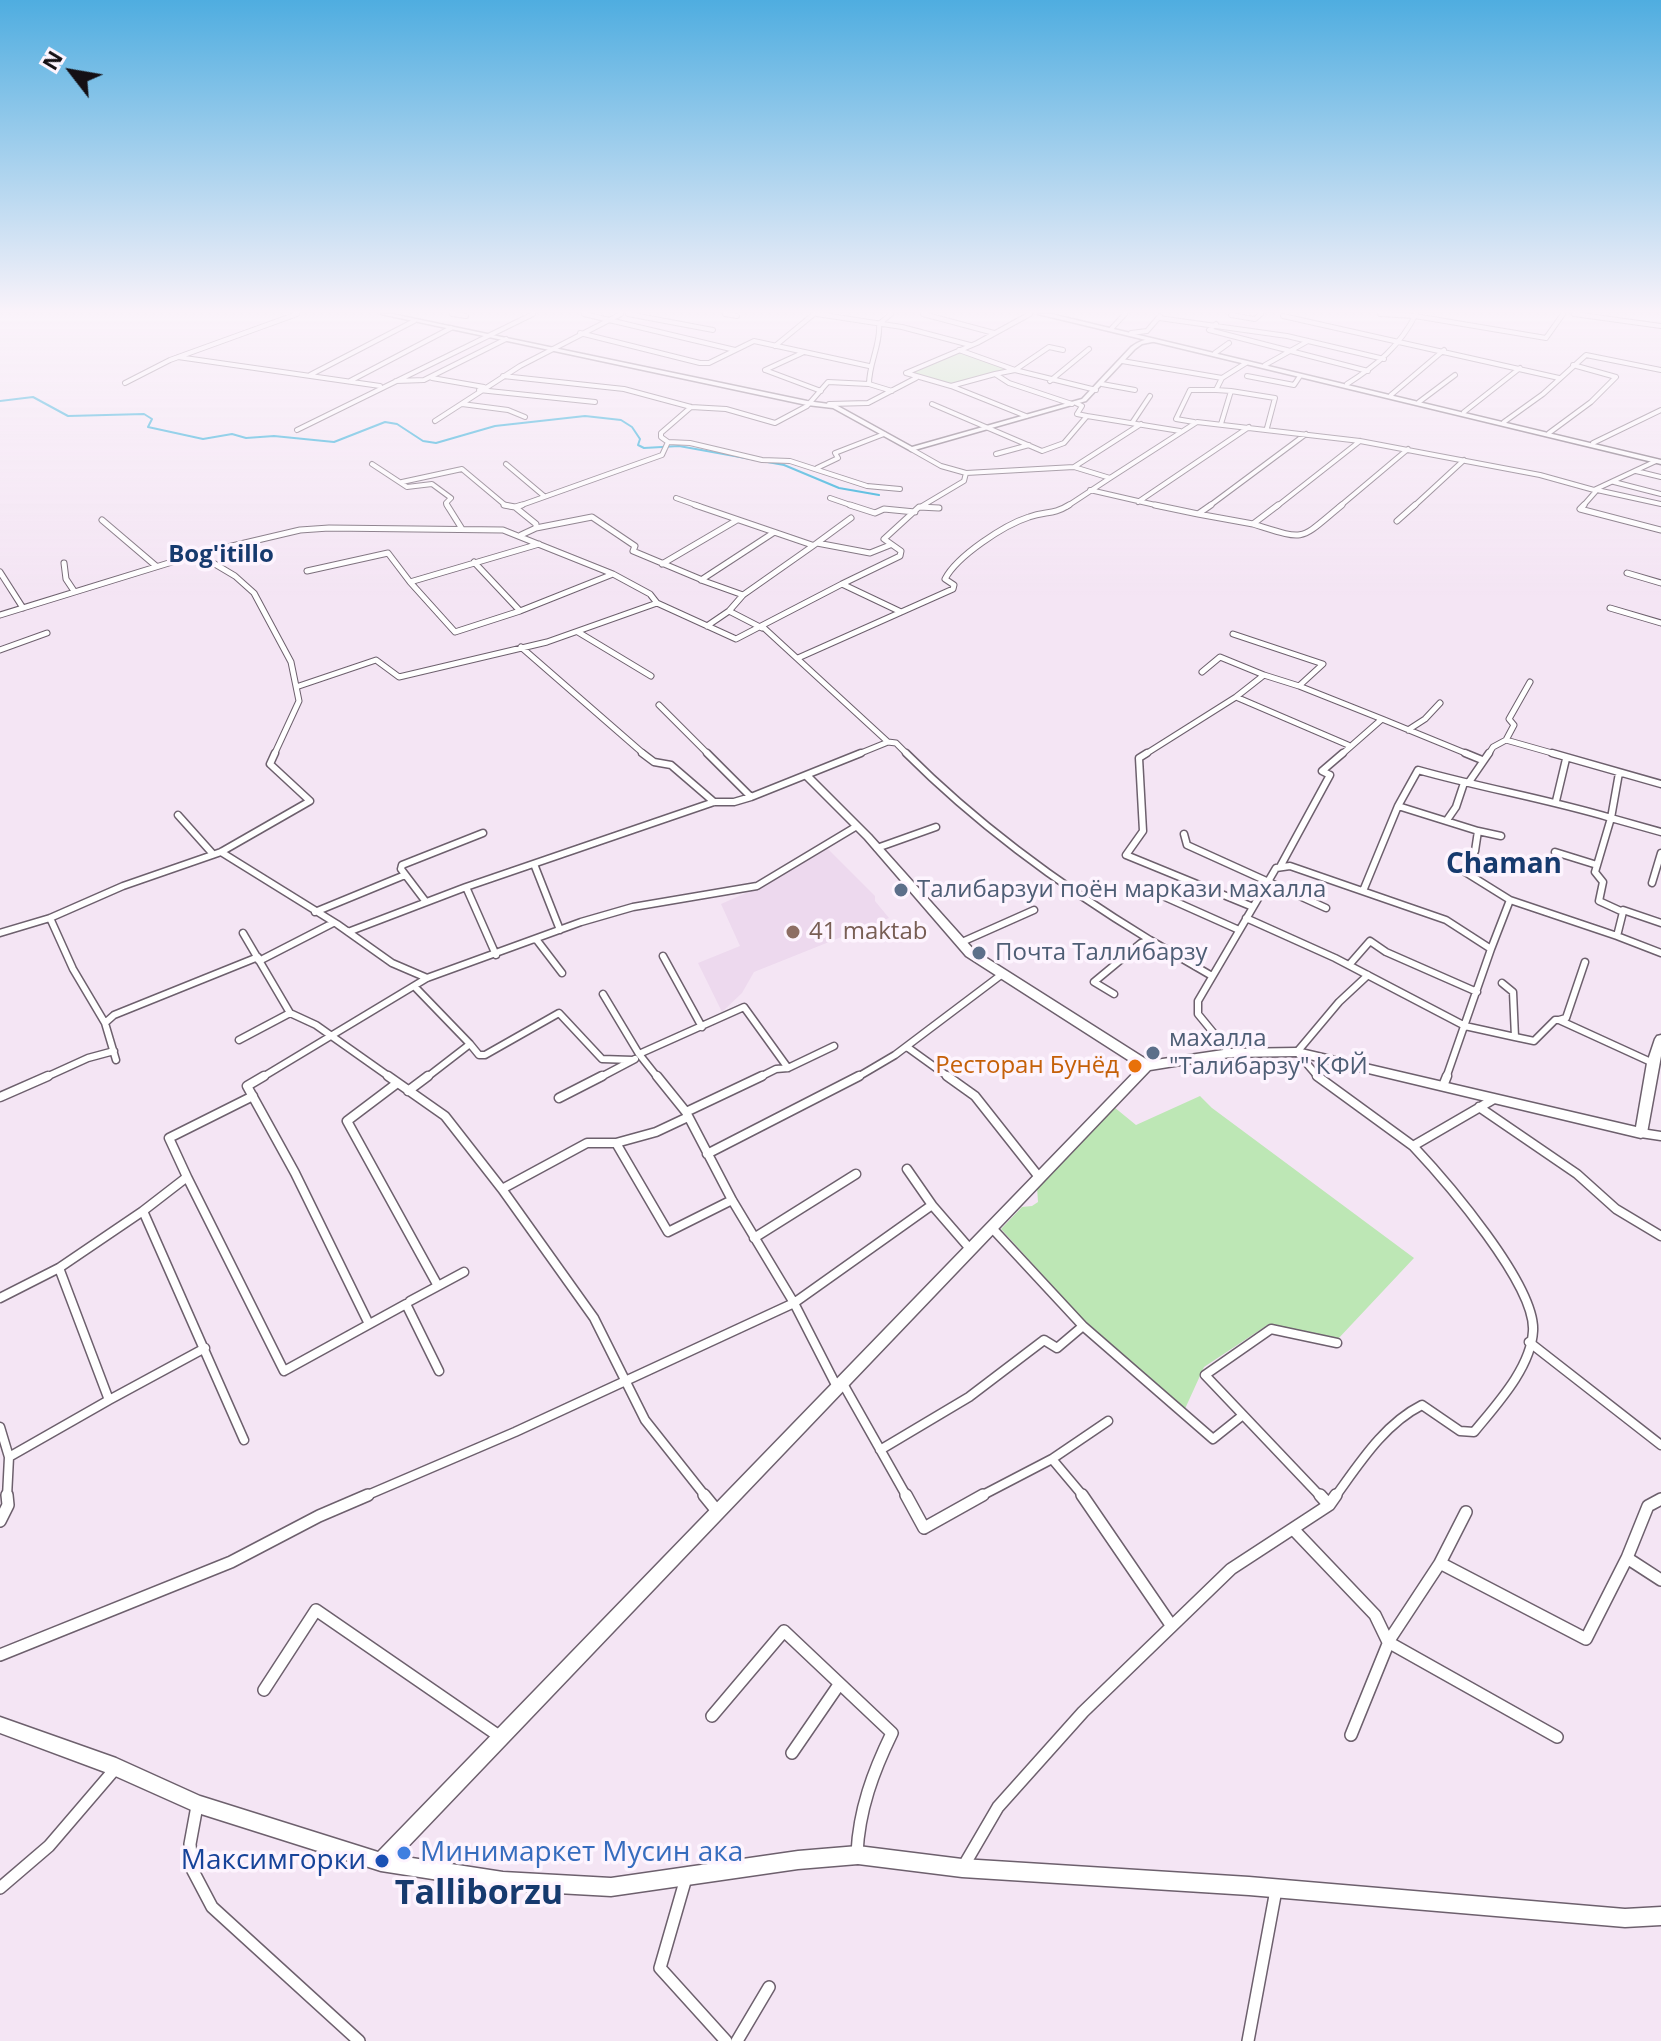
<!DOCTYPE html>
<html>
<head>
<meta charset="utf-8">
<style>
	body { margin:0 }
	#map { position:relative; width:1661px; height:2041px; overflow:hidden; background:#f4e5f4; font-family:"Open Sans",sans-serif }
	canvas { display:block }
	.north { position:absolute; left:32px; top:32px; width:80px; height:80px; -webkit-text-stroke:6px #fdf4fe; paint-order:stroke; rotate:301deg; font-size:22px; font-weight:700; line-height:32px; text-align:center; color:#140f14 }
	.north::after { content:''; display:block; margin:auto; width:28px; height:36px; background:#140f14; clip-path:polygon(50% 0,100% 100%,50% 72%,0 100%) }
</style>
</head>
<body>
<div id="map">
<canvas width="1661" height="2041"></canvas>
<div class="north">N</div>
</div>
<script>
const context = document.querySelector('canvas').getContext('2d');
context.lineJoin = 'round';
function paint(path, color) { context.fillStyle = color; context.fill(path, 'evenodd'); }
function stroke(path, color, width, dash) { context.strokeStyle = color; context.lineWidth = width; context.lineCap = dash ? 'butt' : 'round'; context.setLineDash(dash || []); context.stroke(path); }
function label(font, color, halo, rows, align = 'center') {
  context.font = font + ' "Open Sans",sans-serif'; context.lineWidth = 7; context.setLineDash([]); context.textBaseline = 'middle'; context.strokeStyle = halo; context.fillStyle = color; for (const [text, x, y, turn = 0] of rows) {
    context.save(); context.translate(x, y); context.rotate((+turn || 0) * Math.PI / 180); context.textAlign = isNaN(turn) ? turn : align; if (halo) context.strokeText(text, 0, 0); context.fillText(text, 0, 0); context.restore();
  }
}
paint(new Path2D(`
	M826,847L875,896V901L889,918L754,972L742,993L722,1012L698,963L740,946L721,904L762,886Z`), '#edd9ee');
paint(new Path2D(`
	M960,351L1010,370L948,385L907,372Z
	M1200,1096L1212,1108L1414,1258L1337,1340L1269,1324L1204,1367L1184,1411L1080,1316L1001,1229L1022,1207L1032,1206L1038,1202L1037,1187L1114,1107L1136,1125Z`), '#bde7b5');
stroke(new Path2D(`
	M0,401L33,397L68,416L144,414L152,419L148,427L203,439L232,434L246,438L274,436L334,442L385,422L397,424L423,441L436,443L495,426L585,416L621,420L632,427L640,439L638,445L644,448L679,446L784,465L839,488L879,495`), '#0ba3d3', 2);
const streetFar4 = new Path2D(`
	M452,314L466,316
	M584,314L735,350
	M628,314L713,330
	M725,314L737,316
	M817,314L902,327L970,345
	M923,314L994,333
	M1380,314L1415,316L1546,338L1563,314
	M1574,314L1661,326
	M1231,315L1255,319L1261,314
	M1283,316L1559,378
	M1159,318L1287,336L1384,359
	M1216,324L1209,330L1368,371
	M1112,328L1125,314
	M580,333L700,363H709L754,341L869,366
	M1131,333L1147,331L1160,316
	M775,346L814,314
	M959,350L1015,370L995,374L1009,383L1072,404
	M1063,350L1049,347L1015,370L1096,390
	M1215,353L1229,343
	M178,357L380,386
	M1122,361L1222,378L1246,363
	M1265,365L1308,341
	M765,370L821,391
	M765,370L802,353
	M906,373L977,343L1030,314
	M906,373L951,386L1026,416
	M310,375L414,321
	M503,376L624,389L691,407L726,409L775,423L807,406L828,382L869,384L892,391
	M1247,376L1294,385L1300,376
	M432,378L484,387
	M350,381L451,328
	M396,381L424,380L506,339
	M1050,381L1089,349
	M125,383L170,360L297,314
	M869,384C869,363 881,344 879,324L891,314
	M1102,384L1135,390
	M1347,384C1377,365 1400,346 1416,314
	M951,386L995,374
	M479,390L595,402
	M1216,390L1231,391L1221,424
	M1231,391L1275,398L1267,428
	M1391,395L1444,350
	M1419,402L1455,375
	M462,404L508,410L525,417
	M829,404L868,403L916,378
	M932,404L1042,451L1064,443L1087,416L1077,414L1082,406L1076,403
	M691,407L661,433V437L668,442L690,443L762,460L790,461L867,486L900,489
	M1464,412L1520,368
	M1087,416L1180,431
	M435,421L520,366L621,314
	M1194,422L1176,419L1190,390H1216L1222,378
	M1504,422L1543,394L1586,355L1661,370
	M1132,423L1150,396
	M297,430L533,314
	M1549,433L1591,402L1616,377L1573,365
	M1593,443L1661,410
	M911,449L941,466L966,473
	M996,454L1029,445
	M372,464L407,487L432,484L451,498L446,503L448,507
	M506,464L544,496
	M1074,467L1141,424
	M817,468L838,458L835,453L884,434
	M1636,471L1661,477
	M402,482L462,469L505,505L513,507
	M1614,482L1661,494
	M1090,490L1164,507
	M676,498L701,507
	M830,498L856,507
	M1138,502L1249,427
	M922,506L964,481L966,473L1074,467L1110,478L1197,422L1360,441L1540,475L1594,490L1656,461
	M516,507L662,455L668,442
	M1066,507L1110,478
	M1208,507L1306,434
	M1276,507L1360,441
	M1339,507L1408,449
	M1413,507L1464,460
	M1582,507L1597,490L1661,504`);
const streetFar3 = new Path2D(`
	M447,505L462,529
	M504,505L515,507
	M695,505L812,545
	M850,505L875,513L884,509L915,512
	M1155,505L1198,514L1211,505
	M1584,505L1580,509L1661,530
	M1198,514L1253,524L1278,505
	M851,518L817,543L870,553L890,545
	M102,520L156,566
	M1397,521L1415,505
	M1253,524C1308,541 1298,541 1342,505
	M536,528L592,517L635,546L633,551L700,579
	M521,535L536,528V524L515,507L522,505
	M539,544L410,582L455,632L520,611L613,574
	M198,554L235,576L254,593L291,662L299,701L274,755
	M474,562L520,611
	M64,563L66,579L74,591
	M662,564L737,520
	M307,571L388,553L410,582
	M0,572L23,608
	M1627,573L1661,583
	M701,580L773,533
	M701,580L743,595
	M842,584L900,556L901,551L884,539L919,507L939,508
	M1610,608L1661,623
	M729,611L762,628
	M0,615L198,554L300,530L329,528L503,530L613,574L650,594L657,603L736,639L842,584L901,612
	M707,626L729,611L743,595L817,543
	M764,628L888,742L856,755
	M578,632L651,676
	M1233,634L1323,664L1299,686L1264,675L1236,697
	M521,647L645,755
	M0,650L47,633
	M798,658L953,589L954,585L945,579C957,556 1004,525 1029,517C1046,511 1053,515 1069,505
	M1202,672L1220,657L1264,675
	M299,686L376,660L399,677L547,642L657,603
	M1299,686L1382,719
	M659,705L709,755
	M1408,730L1425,719L1440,703
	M1506,740L1514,725L1509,719L1530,682
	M888,742L896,743L908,755
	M1144,755L1236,697L1348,745
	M1341,755L1382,719L1470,755
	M1488,755L1493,747L1506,740L1559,755`);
const streetFar2 = new Path2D(`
	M642,753L654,762L671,765L714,802
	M707,753L751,797
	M906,753C980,827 1061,886 1150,940
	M1147,753L1139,758L1143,831L1126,855L1253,907
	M1465,753L1482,760
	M1552,753L1661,784
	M1619,773L1611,818L1661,832
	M1469,782L1489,753
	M1556,801L1566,759
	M1398,806L1418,770C1482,788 1547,799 1611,818L1595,872L1603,882L1599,901L1623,912L1617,936L1510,900
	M178,815L212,853
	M1447,820L1456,807L1464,783
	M1184,834L1187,845L1326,908
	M877,848L936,827
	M221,852L337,924L392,963L427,978
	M1555,852L1597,865
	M534,864L560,930
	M1281,865L1330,775L1322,771L1343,753
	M1652,883L1661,853
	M466,887L496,955
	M1363,891L1398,806L1478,831
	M1165,897L1239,930
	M426,902L401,869L402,865L483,833
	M1623,910L1661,923
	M315,912L405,875
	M50,918L73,969L105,1023
	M1246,918L1335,958L1465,1026L1515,1037L1513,992L1502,983
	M348,932L466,887L714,802H734L751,797L861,753
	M0,933L50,918L123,886L221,852L310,801L270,764L275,753
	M243,933L290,1013L316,1025L391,1078
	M1617,936L1661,953
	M536,939L562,973
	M962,942L1034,910
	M1491,949L1510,900L1465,872L1475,851L1478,831L1501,836
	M663,956L702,1027
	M259,961L333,923
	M1349,965L1370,941L1386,952L1477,992
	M414,986L470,1044L426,1078
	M603,994L639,1054L658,1078
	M1114,994L1094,982L1141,943L1150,940L1212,976
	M1559,1020L1566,1018L1585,962
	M1515,1037L1534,1041L1555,1020H1559L1653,1063
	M239,1040L290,1013
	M470,1044L479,1055H485L559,1013L602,1059L633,1060
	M907,1047L950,1078
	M1230,1053L1198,1014V1001L1276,868L1290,866L1446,920L1491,949L1446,1078
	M639,1054L744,1007L788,1068
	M116,1060L105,1023L114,1015L258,957
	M44,1078L88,1058L114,1051
	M261,1078L427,978L581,922L633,907L757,886L857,826
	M599,1078L635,1059
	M758,1078L776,1069L788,1068L834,1046
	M856,1078L895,1055L1001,975
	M1319,1078L1297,1052L1339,1002L1368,975`);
const streetFar1 = new Path2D(`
	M264,1076L247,1086L295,1173L369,1324
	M388,1076L445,1116L502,1189L594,1318L645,1420L706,1497
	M657,1076L686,1112L732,1200L794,1303L837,1387
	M947,1076L975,1096L1039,1177
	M1317,1076L1413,1146
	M396,1084L347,1121L438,1286L410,1301
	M1443,1086L1447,1076
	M408,1091L428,1076
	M0,1097L48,1076
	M559,1098L602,1076
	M1479,1107L1577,1174L1616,1209L1661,1236
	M686,1112L762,1076
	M1641,1133L1661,1136
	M616,1143L656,1132L688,1117
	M707,1154L859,1076
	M907,1169L932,1205
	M187,1177L169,1138L253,1096
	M502,1189L587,1143H616L668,1232L732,1200
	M992,1228L1083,1326
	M754,1238L856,1174
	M438,1286L464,1272
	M0,1298L59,1268L143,1211
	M1529,1342L1661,1445
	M842,1382L907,1497
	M109,1400L205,1348
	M0,1427L9,1457L7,1497
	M244,1440L143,1211L187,1177L284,1371L406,1304L439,1371
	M880,1450L969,1397L1044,1340L1057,1348L1083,1326L1213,1439L1243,1415
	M9,1457L109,1400L59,1268
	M363,1497L515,1432L794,1303L932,1205L971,1250
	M979,1497L1052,1459
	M1084,1497L1052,1459L1108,1421
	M1321,1497L1205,1375L1271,1329L1337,1343
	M1335,1497C1359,1464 1384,1424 1422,1405L1460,1431L1474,1432C1496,1405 1531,1368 1533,1331C1536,1285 1445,1180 1413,1146L1494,1099`);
const street = new Path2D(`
	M704,1495L717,1511
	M906,1495L924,1528L983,1495
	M1082,1495L1171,1625
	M1320,1495L1329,1505
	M1661,1499L1648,1506L1627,1558L1661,1580
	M0,1521L8,1505L7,1495
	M1294,1530L1375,1615L1388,1642
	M1440,1563L1466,1512
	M0,1655L231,1562L319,1516L368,1495
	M264,1690L316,1610L499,1736
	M712,1716L784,1631L892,1733C873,1772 859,1810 857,1853
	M1351,1735L1388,1644
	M1557,1737L1388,1642L1440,1563L1586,1639L1627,1558
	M792,1753L838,1686
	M197,1806L190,1844L192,1869L212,1907L359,2041
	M963,1867L998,1807L1083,1712L1231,1569L1329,1505L1336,1495
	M686,1878L660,1968L726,2041
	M0,1888L49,1846L115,1769
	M737,2041L769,1987
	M1248,2041L1276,1890`);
const secondary = new Path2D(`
	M381,314H392L807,401L836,405L912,447L1082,399L1131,347C1139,341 1148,337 1157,341L1142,344L1135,349L1086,401L911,451L833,408L807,405Z
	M807,773L810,774L871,835L974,950L1149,1061L1230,1049L1297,1048L1636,1127L1647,1063L1655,1039L1657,1036L1661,1035V1056L1647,1133L1645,1136L1641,1138L1297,1056L1230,1057L1150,1070L399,1856L503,1872L611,1878L798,1851L858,1846L962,1859L1249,1877L1625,1909L1661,1907V1925L1625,1927L1249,1895L962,1877L858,1864L798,1869L611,1896L503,1890L381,1871L198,1813L113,1775L0,1733V1717L116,1758L200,1796L378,1852L1139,1067L966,956L865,839L804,778V774Z`);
const highway = new Path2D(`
	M1038,314H1051L1661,460V464Z`);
stroke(streetFar4, '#6d606d', 6);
stroke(streetFar3, '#6d606d', 7);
stroke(streetFar2, '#6d606d', 9);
stroke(streetFar1, '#6d606d', 11);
stroke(street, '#6d606d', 14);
stroke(secondary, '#6d606d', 3);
stroke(highway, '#6d606d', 3);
stroke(streetFar4, '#fff', 4);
stroke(streetFar3, '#fff', 5);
stroke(streetFar2, '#fff', 6);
stroke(streetFar1, '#fff', 8);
stroke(street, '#fff', 11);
paint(secondary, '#fff');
paint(highway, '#fff');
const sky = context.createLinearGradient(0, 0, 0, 600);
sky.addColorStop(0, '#4fade0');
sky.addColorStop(0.52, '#faf3fa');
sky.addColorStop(1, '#faf3fa00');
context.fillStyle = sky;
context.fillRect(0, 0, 1661, 600);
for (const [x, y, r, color] of [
	[901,890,8,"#5c6f8a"],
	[793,932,8,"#8d6e63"],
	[979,953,8,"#5c6f8a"],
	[1153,1053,8,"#5c6f8a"],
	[1135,1066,8,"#e8710a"],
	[404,1853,8,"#3f7fe0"],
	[382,1861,8,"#1a4fb4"]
]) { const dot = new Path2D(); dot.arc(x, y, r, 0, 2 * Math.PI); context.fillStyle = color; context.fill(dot); stroke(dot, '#fdf4fe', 3); }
label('bold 24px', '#163a6e', '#fdf4fe', [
	["Bog'itillo",221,555]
]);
label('24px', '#4e5e75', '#fdf4fe', [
	["Талибарзуи поён маркази махалла",917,890],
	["Почта Таллибарзу",995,953],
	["махалла",1169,1039],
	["\"Талибарзу\" КФЙ",1169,1067]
], 'left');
label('24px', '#785e54', '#fdf4fe', [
	["41 maktab",809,932]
], 'left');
label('24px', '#c56008', '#fdf4fe', [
	["Ресторан Бунёд",1119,1066]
], 'right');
label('bold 28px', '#163a6e', '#fdf4fe', [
	["Chaman",1504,865]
]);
label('28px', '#366cbe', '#fdf4fe', [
	["Минимаркет Мусин ака",420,1853]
], 'left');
label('28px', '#164399', '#fdf4fe', [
	["Максимгорки",366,1861]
], 'right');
label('bold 34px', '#163a6e', '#fdf4fe', [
	["Talliborzu",479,1894]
]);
</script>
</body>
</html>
